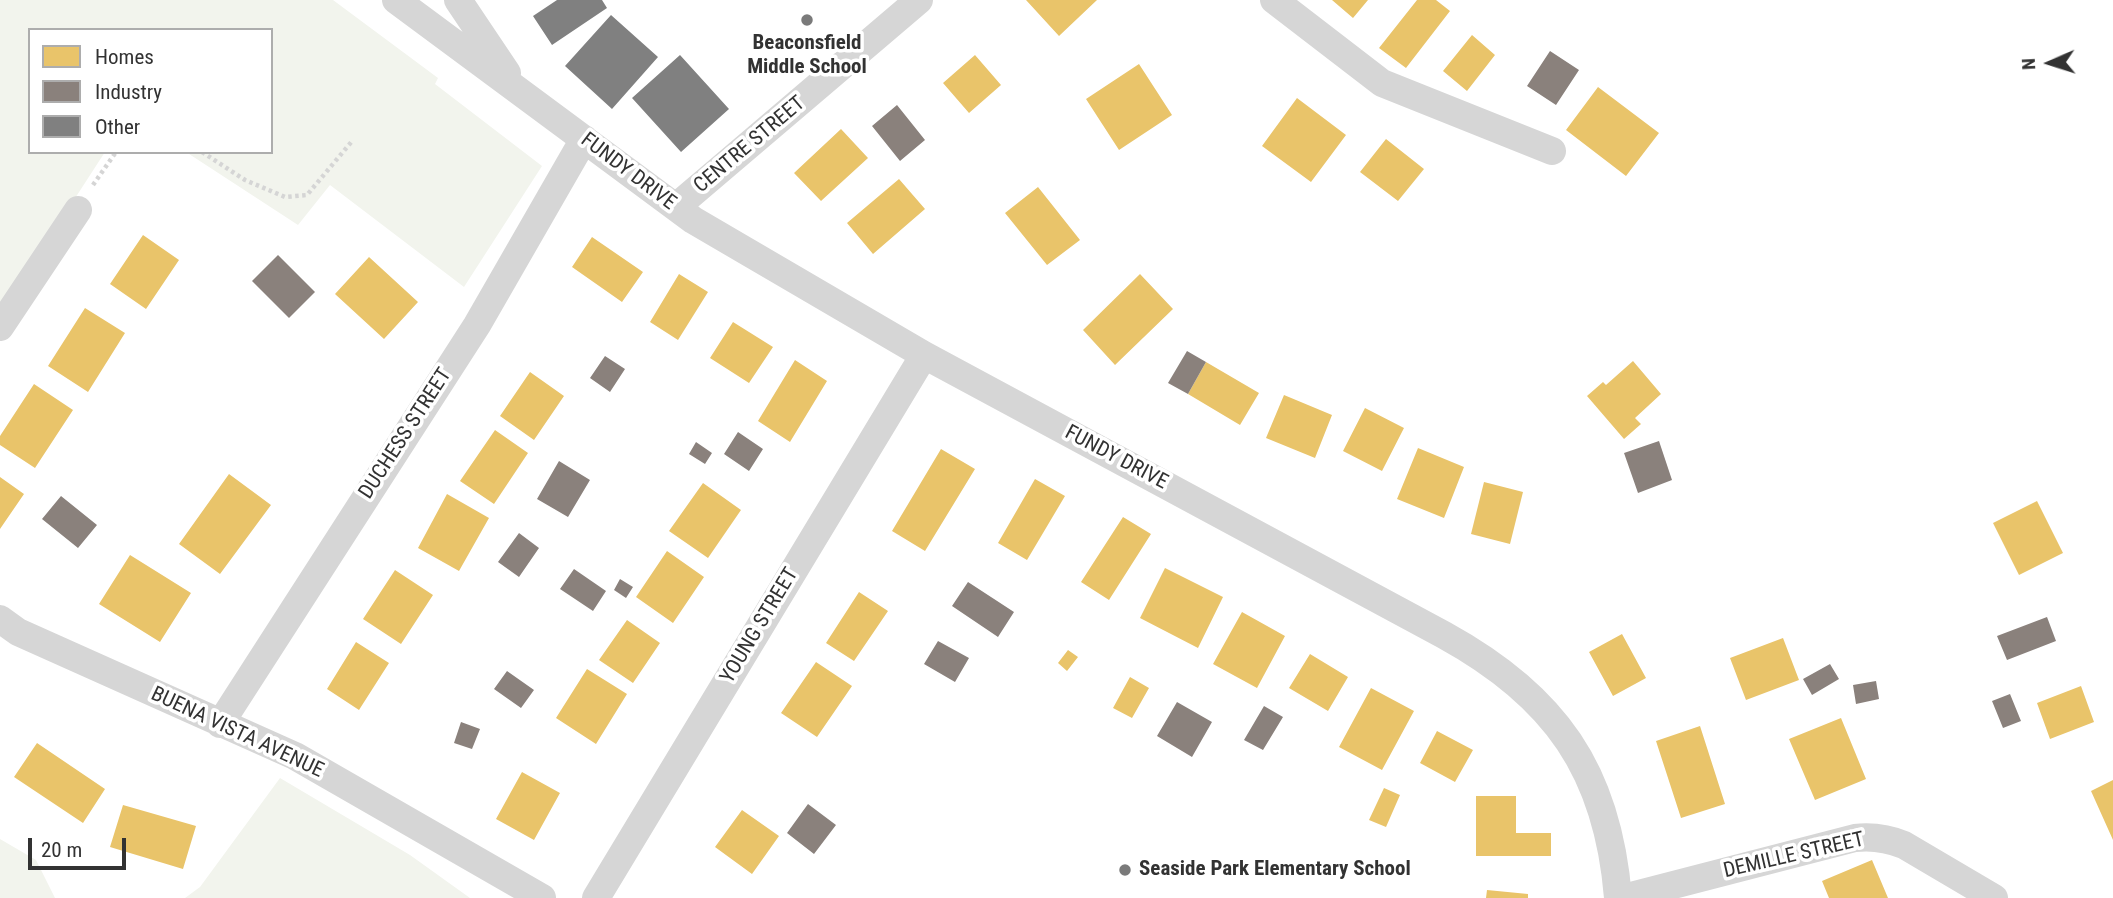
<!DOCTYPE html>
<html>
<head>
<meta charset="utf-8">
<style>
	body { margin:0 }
	#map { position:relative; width:2113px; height:898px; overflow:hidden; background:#fff; font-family:"Roboto Condensed",sans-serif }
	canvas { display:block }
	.legend { position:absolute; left:28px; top:28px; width:245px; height:126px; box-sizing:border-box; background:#fff; border:2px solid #adadad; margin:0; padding:9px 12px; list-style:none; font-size:21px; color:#323232 }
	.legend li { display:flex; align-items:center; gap:14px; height:35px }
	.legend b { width:35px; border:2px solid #adadad }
	.north { position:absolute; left:2015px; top:28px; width:70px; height:70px; -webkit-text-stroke:5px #fff; paint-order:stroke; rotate:267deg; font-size:19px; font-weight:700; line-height:28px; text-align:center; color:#323232 }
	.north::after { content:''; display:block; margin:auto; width:24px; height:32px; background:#323232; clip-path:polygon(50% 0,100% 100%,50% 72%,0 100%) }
	.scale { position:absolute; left:28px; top:838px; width:98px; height:32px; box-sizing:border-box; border:4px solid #323232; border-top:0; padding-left:9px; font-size:21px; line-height:24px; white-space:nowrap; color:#323232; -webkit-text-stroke:5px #fff; paint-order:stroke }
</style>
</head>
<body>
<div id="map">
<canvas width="2113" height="898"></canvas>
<ul class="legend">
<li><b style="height:19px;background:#e9c46a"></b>Homes</li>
<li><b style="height:19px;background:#8a817c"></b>Industry</li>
<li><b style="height:19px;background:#808080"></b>Other</li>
</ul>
<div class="north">N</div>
<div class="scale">20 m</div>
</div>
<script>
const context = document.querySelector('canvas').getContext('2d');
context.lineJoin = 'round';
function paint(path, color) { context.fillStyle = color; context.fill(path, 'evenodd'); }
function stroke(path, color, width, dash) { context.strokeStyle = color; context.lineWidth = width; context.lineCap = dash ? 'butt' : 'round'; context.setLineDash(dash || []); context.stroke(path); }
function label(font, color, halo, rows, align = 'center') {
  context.font = font + ' "Roboto Condensed",sans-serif'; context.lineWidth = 7; context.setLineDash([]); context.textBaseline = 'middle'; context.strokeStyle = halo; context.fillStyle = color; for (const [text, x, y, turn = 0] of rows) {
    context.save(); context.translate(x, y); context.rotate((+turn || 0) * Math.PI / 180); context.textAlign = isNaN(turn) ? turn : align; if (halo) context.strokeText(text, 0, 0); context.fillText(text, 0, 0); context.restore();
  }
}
paint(new Path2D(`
	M0,0H333L438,78L435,84L542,166L464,287L330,185L298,225L186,152H271V30H30V152H105L0,314Z
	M280,778L410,855L470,898H185L200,887Z
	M0,839L36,860L55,898H0Z`), '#f2f4ed');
paint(new Path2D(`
	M1026,0H1097L1059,36Z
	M1332,0H1368L1353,18Z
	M1417,0H1436L1450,11L1406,68L1379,48Z
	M1472,35L1495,55L1467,91L1443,71Z
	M975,55L1001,85L969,113L943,83Z
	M1139,64L1172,115L1119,150L1086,99Z
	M1598,87L1659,133L1626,176L1566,130Z
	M1297,98L1346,135L1311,182L1262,146Z
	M841,129L868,158L821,201L794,173Z
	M1386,139L1424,169L1398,201L1360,172Z
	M899,179L925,209L873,254L847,223Z
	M1038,187L1080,240L1047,265L1005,213Z
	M143,235L179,260L146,309L110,284Z
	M592,237L643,272L622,302L572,267Z
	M369,257L418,302L384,339L335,294Z
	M679,274L708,292L678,340L650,322Z
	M1140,274L1173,309L1115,365L1083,330Z
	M85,308L125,333L88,392L48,366Z
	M733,322L773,347L749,383L710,358Z
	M795,360L827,381L790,442L758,421Z
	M1633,361L1661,394L1635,418L1641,424L1624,439L1587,396L1603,382L1606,385Z
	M1206,362L1259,393L1240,425L1188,394Z
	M530,372L564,396L534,440L500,416Z
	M34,384L73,410L35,468L0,445V436Z
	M1284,395L1332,415L1315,458L1266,438Z
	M1365,408L1404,428L1382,471L1343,451Z
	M495,430L528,453L494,504L460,481Z
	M1418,448L1464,467L1444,518L1397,499Z
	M941,449L975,469L925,551L892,531Z
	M229,474L271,505L220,574L179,544Z
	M0,477L24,494L0,529Z
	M1035,479L1065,496L1027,560L998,543Z
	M1484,482L1523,492L1510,544L1471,534Z
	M703,483L741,510L708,558L669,531Z
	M447,494L489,518L459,571L418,548Z
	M2037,501L2063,553L2019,575L1993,523Z
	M1123,517L1151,534L1109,600L1081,582Z
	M667,551L704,577L673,623L636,597Z
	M130,555L191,593L160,642L99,604Z
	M1165,568L1223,597L1198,648L1140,618Z
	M395,570L433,595L401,644L363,619Z
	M859,592L888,611L854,661L826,643Z
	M1242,612L1285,636L1257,688L1213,664Z
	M627,620L660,643L633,683L599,660Z
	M1622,634L1646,678L1613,696L1589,652Z
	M1783,638L1799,680L1746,700L1730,658Z
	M356,642L389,663L359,710L327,689Z
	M1068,650L1078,657L1067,671L1058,663Z
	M1310,654L1348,677L1328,711L1289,688Z
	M816,662L852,686L817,737L781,713Z
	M587,669L627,694L596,744L556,718Z
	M1130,677L1149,688L1132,718L1113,708Z
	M2081,686L2094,722L2050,739L2037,703Z
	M1371,688L1414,711L1382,770L1339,747Z
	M1841,718L1866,779L1815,800L1789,739Z
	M1700,726L1725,804L1681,818L1656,741Z
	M1437,731L1473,750L1455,782L1420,763Z
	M37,743L105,789L83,823L14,777Z
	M522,772L560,793L534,840L496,819Z
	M2113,780V840L2091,791Z
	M1384,788L1400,795L1386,827L1369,820Z
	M1476,796H1516V833H1551V856H1476Z
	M123,805L196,826L183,869L110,847Z
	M742,810L779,836L752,874L715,847Z
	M1872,860L1888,898H1829L1822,881Z
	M1487,890L1528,894V898H1486Z`), '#e9c46a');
paint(new Path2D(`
	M1550,51L1579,70L1556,105L1527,86Z
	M897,105L925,140L900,161L872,126Z
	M278,255L315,292L289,318L252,281Z
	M1187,351L1206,362L1188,394L1168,383Z
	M605,356L625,369L610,392L590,378Z
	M738,432L763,449L749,471L724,454Z
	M1659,441L1672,480L1638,493L1624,453Z
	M696,442L712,453L705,464L689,454Z
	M559,461L590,480L568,517L537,499Z
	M61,496L97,525L78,548L42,519Z
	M519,533L539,548L519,577L498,562Z
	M574,569L606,591L593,611L560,589Z
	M620,579L633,587L626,598L614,590Z
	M968,582L1014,612L998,637L952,606Z
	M2047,617L2056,641L2007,660L1997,636Z
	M938,641L969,658L955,682L924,664Z
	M1830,664L1839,679L1812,695L1803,679Z
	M507,671L534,690L521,708L494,689Z
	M1876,681L1879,699L1856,704L1853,685Z
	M2010,694L2021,721L2003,728L1992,701Z
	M1177,702L1212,722L1192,757L1157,736Z
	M1264,706L1283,717L1263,750L1244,740Z
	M461,722L480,729L472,749L454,743Z
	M808,804L836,825L814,854L787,833Z`), '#8a817c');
paint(new Path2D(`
	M557,0H602L607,8L552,45L533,16Z
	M611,15L658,57L612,109L565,66Z
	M680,55L729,109L681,152L632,98Z`), '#808080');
stroke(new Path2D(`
	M202,152L245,180L285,197L307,195L353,140
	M93,185L116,152`), '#d5d5d5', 4.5, [3.5, 3.5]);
stroke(new Path2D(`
	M396,0L693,220L924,355L1444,635C1555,696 1608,771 1618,898
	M458,0L507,73
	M1274,0L1382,83L1552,151
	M676,207L919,0
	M0,327L78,210
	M0,619L18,632L295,756L542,898
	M220,724L477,325L584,139
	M596,898L924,355
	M1623,898L1855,838C1873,836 1887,838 1904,845L1994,898`), '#d6d6d6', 28);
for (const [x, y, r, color] of [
	[807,20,7,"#7a7a7a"],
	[1125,870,7,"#7a7a7a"]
]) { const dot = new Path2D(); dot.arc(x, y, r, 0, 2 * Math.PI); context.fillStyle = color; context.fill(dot); stroke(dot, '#fff', 2.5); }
label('bold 21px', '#323232', '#fff', [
	["Beaconsfield",807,44],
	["Middle School",807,68],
	["Seaside Park Elementary School",1139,870,"left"]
]);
label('21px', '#323232', '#fff', [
	["CENTRE STREET",750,145,-40],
	["FUNDY DRIVE",628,172,37],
	["DUCHESS STREET",406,434,-57],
	["FUNDY DRIVE",1116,458,28],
	["YOUNG STREET",760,626,-59],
	["BUENA VISTA AVENUE",237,733,25],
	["DEMILLE STREET",1794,856,-13]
]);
</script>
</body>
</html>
